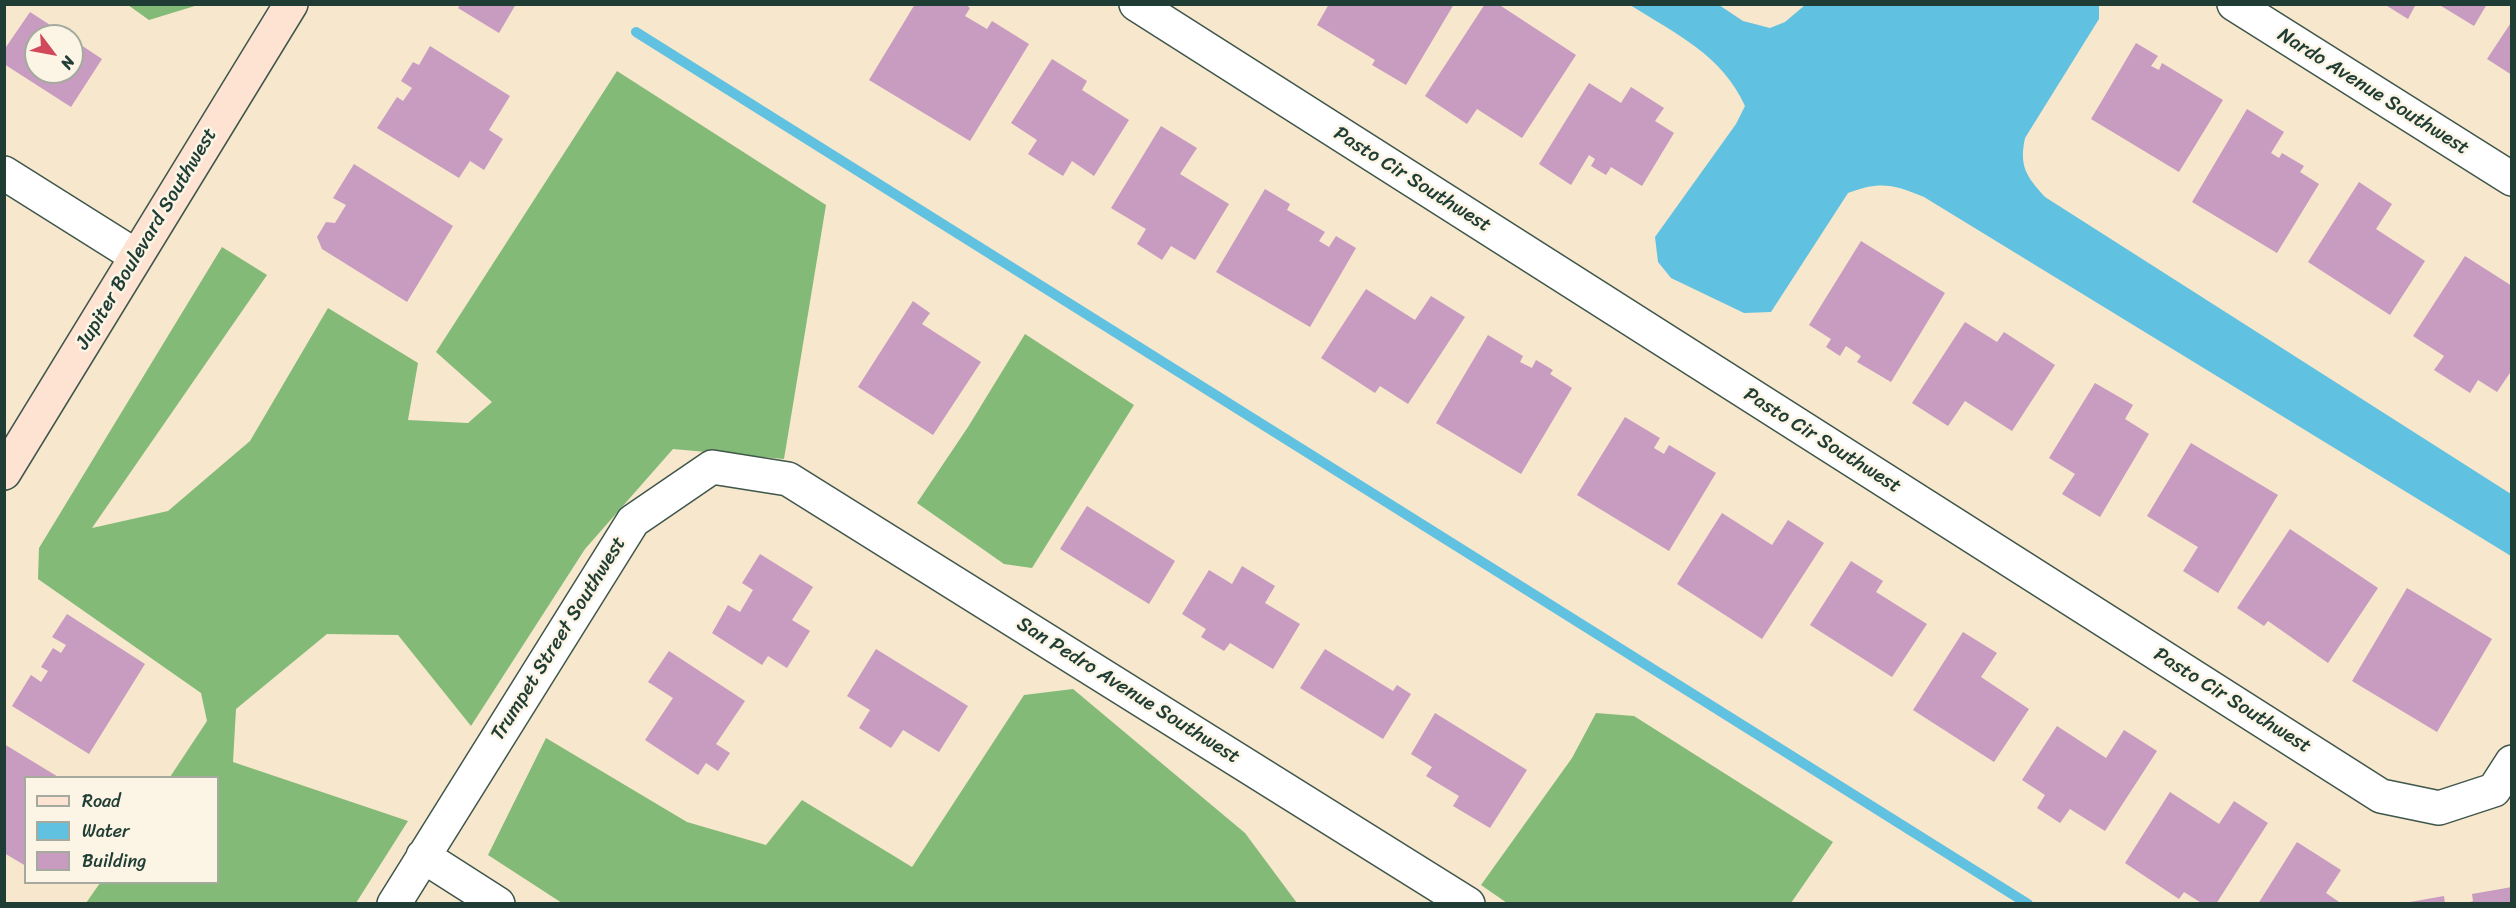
<!DOCTYPE html>
<html>
<head>
<meta charset="utf-8">
<style>
	body { margin:0 }
	#map { position:relative; width:2516px; height:908px; overflow:hidden; background:#f6e7cd; font-family:Sriracha,sans-serif }
	canvas { display:block }
	.frame { position:absolute; inset:0; border:6px solid #1f3d34; pointer-events:none }
	.legend { position:absolute; left:24px; top:776px; width:195px; height:108px; box-sizing:border-box; background:#fcf5e5; border:2px solid #a4ab9e; margin:0; padding:8px 10px; list-style:none; font-size:18px; color:#1f3d34 }
	.legend li { display:flex; align-items:center; gap:12px; height:30px }
	.legend b { width:30px; border:2px solid #a4ab9e }
	.north { position:absolute; left:24px; top:24px; width:60px; height:60px; box-sizing:border-box; background:#fcf5e5; border:2px solid #a4ab9e; border-radius:50%; rotate:122deg; font-size:16px; font-weight:700; line-height:24px; text-align:center; color:#1f3d34 }
	.north::after { content:''; display:block; margin:auto; width:21px; height:27px; background:#d1495b; clip-path:polygon(50% 0,100% 100%,50% 72%,0 100%) }
</style>
</head>
<body>
<div id="map">
<canvas width="2516" height="908"></canvas>
<div class="frame"></div>
<ul class="legend">
<li><b style="height:8px;background:#fee3d2"></b>Road</li>
<li><b style="height:16px;background:#61c1e0"></b>Water</li>
<li><b style="height:16px;background:#c89bc0"></b>Building</li>
</ul>
<div class="north">N</div>
</div>
<script>
const context = document.querySelector('canvas').getContext('2d');
context.lineJoin = 'round';
function paint(path, color) { context.fillStyle = color; context.fill(path, 'evenodd'); }
function stroke(path, color, width, dash) { context.strokeStyle = color; context.lineWidth = width; context.lineCap = dash ? 'butt' : 'round'; context.setLineDash(dash || []); context.stroke(path); }
function label(font, color, halo, rows, align = 'center') {
  context.font = font + ' Sriracha,sans-serif'; context.lineWidth = 5; context.setLineDash([]); context.textBaseline = 'middle'; context.strokeStyle = halo; context.fillStyle = color; for (const [text, x, y, turn = 0] of rows) {
    context.save(); context.translate(x, y); context.rotate((+turn || 0) * Math.PI / 180); context.textAlign = isNaN(turn) ? turn : align; if (halo) context.strokeText(text, 0, 0); context.fillText(text, 0, 0); context.restore();
  }
}
paint(new Path2D(`
	M128,5H198L149,20Z
	M617,71L826,205L784,459L673,449L585,549L471,726L398,635L327,634L236,709L233,762L408,821L356,903H86L100,883L218,882V778L170,777L207,721L201,693L38,579L39,548L222,247L267,275L92,528L168,511L250,441L328,308L418,363L408,420L468,423L492,402L436,352Z
	M1025,334L1134,405L1032,568L1004,564L917,503L968,427Z
	M1073,689L1245,833L1297,903H562L488,855L546,738L687,822L766,845L802,800L912,867L1024,695Z
	M1596,713L1634,716L1833,842L1791,903H1507L1481,885L1572,758Z`), '#84ba77');
paint(new Path2D(`
	M1630,5H1719L1743,21L1770,28L1785,22L1805,5H2099V19L2025,138C2019,166 2026,176 2045,197L2511,494V556L1924,197C1894,184 1879,181 1848,193L1771,312L1744,313L1671,278L1658,262L1655,237L1736,124L1745,106C1722,55 1676,34 1630,5Z`), '#61c1e0');
stroke(new Path2D(`
	M636,32L2028,904`), '#61c1e0', 10);
paint(new Path2D(`
	M461,4H516L499,33L458,8Z
	M915,4H965L970,8L965,16L987,29L992,21L1029,44L970,141L869,80Z
	M1329,4H1454L1406,85L1372,65L1375,60L1317,25Z
	M1485,4H1498L1576,55L1522,138L1477,109L1467,124L1425,96Z
	M2384,4H2416L2408,19Z
	M2438,4H2487L2474,26Z
	M30,12L67,36H36V72H72V39L102,59L71,107L4,64V50Z
	M2512,21V75L2487,59Z
	M2136,43L2158,56L2151,66L2159,70L2162,63L2223,100L2179,172L2091,119Z
	M430,46L510,96L489,130L503,139L484,170L470,161L459,178L377,128L397,97L403,101L412,88L401,81L413,62L419,65Z
	M1052,59L1087,81L1082,90L1129,120L1094,176L1072,161L1063,176L1028,154L1037,140L1011,123Z
	M1589,83L1621,103L1631,87L1664,108L1655,121L1674,133L1642,186L1611,167L1606,175L1591,166L1595,159L1589,155L1571,185L1539,164Z
	M2247,109L2284,132L2271,153L2279,158L2282,153L2304,166L2300,172L2319,184L2277,253L2192,202Z
	M1161,126L1197,148L1180,174L1229,204L1195,260L1171,246L1162,260L1137,244L1146,229L1111,208Z
	M354,164L453,226L407,302L322,249L317,237L326,222L335,223L346,205L333,198Z
	M2359,182L2392,204L2376,229L2425,261L2390,315L2308,262Z
	M1265,189L1290,204L1287,210L1325,232L1319,241L1329,247L1336,236L1356,248L1310,327L1216,272Z
	M1861,241L1945,293L1891,382L1857,362L1861,356L1846,346L1840,356L1826,347L1831,339L1809,325Z
	M2465,256L2512,286V370L2497,392L2478,380L2470,393L2434,370L2444,356L2413,336Z
	M1366,289L1415,320L1431,296L1465,317L1408,404L1380,386L1375,393L1321,358Z
	M913,301L930,313L922,324L981,362L933,435L858,387Z
	M1965,322L1997,342L2004,332L2055,365L2012,431L1965,401L1948,426L1912,403Z
	M1488,335L1523,356L1520,362L1532,368L1536,360L1553,370L1550,374L1572,388L1521,474L1436,423Z
	M2095,383L2133,405L2125,419L2149,434L2100,517L2062,494L2075,474L2049,458Z
	M1625,417L1660,438L1654,448L1664,454L1669,445L1716,473L1669,551L1577,495Z
	M2191,443L2278,495L2218,593L2183,571L2198,547L2147,516Z
	M1087,506L1175,561L1149,604L1060,549Z
	M1722,513L1772,545L1788,520L1824,543L1762,639L1677,584Z
	M2290,529L2378,588L2328,663L2268,621L2264,626L2237,608Z
	M760,554L813,587L792,620L810,631L787,668L768,656L762,665L712,633L728,605L740,612L753,590L742,583Z
	M1851,561L1883,581L1876,592L1927,624L1892,677L1810,625Z
	M1242,566L1275,586L1265,603L1300,624L1273,669L1230,643L1224,651L1201,637L1206,629L1182,614L1209,570L1232,584Z
	M2407,588L2492,639L2437,732L2352,681Z
	M67,614L145,664L89,754L12,706L31,675L41,682L48,671L41,667L53,648L61,653L66,645L52,637Z
	M1963,632L1997,653L1981,677L2029,709L1994,762L1913,710Z
	M876,649L968,706L939,752L903,730L891,748L859,728L870,710L847,696Z
	M1325,649L1393,691L1397,685L1411,694L1383,739L1300,688Z
	M669,651L745,701L716,744L730,753L718,771L706,763L698,775L645,740L673,698L648,682Z
	M1435,713L1527,770L1490,828L1453,806L1459,796L1426,776L1432,767L1411,754Z
	M2057,726L2106,758L2124,730L2157,751L2105,831L2070,809L2060,823L2037,808L2045,795L2022,780Z
	M4,744L60,778H26V866L4,853Z
	M2170,792L2219,824L2234,801L2268,823L2216,904H2203L2184,892L2179,899L2125,863Z
	M2297,842L2341,870L2326,893L2342,904H2258Z
	M2512,887V904H2464L2473,901L2472,894Z
	M2444,896L2445,904H2410V902Z`), '#c89bc0');
const street = new Path2D(`
	M1136,4L2381,796L2439,808L2494,790L2512,762
	M2234,4L2512,179
	M4,173L136,256
	M423,856L498,904
	M394,904L633,521L712,467L788,479L1468,904`);
const secondary = new Path2D(`
	M4,473L291,4`);
stroke(street, '#3f564b', 36);
stroke(secondary, '#3f564b', 36);
stroke(street, '#fff', 33);
stroke(secondary, '#fee3d2', 33);
label('20px', '#1f3d34', '#fcf5e5', [
	["Nardo Avenue Southwest",2373,92,32],
	["Pasto Cir Southwest",1412,180,32],
	["Jupiter Boulevard Southwest",147,239,-59],
	["Pasto Cir Southwest",1822,441,32],
	["Trumpet Street Southwest",559,639,-58],
	["San Pedro Avenue Southwest",1128,691,32],
	["Pasto Cir Southwest",2232,701,32]
]);
</script>
</body>
</html>
